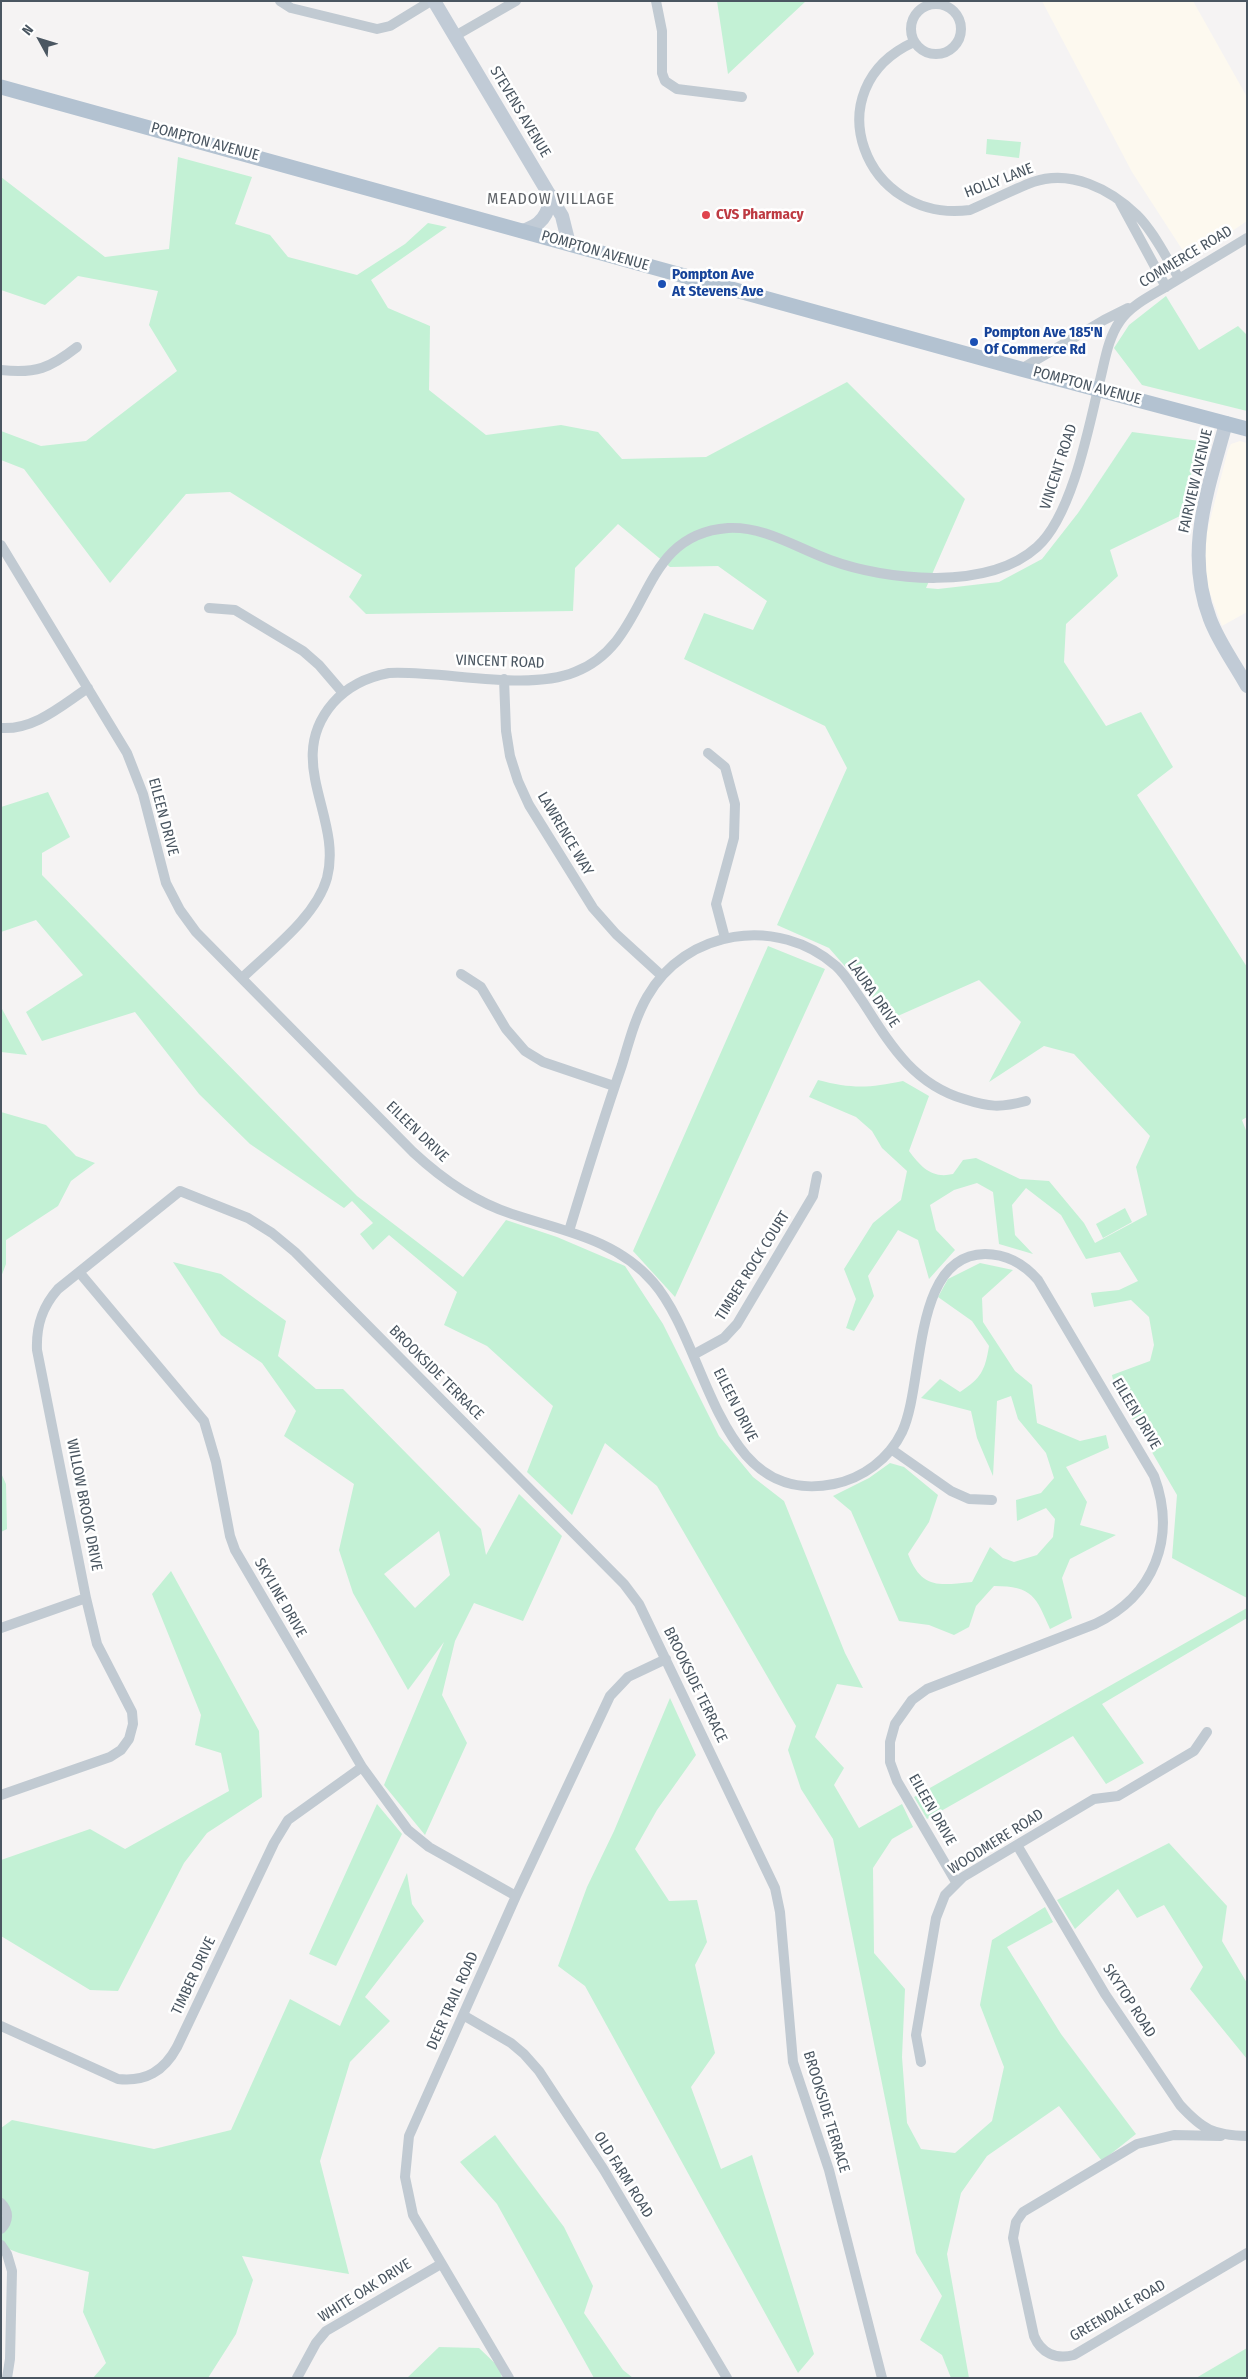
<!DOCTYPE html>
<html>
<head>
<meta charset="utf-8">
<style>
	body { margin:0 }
	#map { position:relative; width:1248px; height:2379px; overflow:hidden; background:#f5f3f3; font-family:"Fira Sans Condensed",sans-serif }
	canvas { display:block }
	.frame { position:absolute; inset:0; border:2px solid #4a5661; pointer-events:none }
	.north { position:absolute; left:15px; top:15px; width:50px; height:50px; -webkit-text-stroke:4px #fff; paint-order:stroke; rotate:309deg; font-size:14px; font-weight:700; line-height:20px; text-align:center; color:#4a5661 }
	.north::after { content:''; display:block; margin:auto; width:18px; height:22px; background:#4a5661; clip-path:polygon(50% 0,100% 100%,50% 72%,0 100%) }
</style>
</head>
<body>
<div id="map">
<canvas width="1248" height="2379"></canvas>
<div class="frame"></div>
<div class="north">N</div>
</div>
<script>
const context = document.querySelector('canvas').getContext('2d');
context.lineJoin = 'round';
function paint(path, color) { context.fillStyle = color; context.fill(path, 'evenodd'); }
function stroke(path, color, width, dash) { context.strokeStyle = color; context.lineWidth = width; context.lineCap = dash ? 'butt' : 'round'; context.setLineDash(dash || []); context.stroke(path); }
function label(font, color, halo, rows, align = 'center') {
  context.font = font + ' "Fira Sans Condensed",sans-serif'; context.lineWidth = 5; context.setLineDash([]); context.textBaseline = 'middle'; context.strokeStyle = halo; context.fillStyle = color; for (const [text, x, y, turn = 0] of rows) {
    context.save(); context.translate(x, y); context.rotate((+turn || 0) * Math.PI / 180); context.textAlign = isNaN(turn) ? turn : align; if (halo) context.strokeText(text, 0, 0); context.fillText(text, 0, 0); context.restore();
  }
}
paint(new Path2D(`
	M1042,1H1193L1247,97V221L1189,260L1132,172Z
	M1240,441L1247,443V612L1222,626L1207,585L1205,560L1206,536L1228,450L1231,444Z`), '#fdf9ef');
paint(new Path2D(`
	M717,1H806L728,74Z
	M987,139L1021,142L1019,158L986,154Z
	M178,157L252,177L235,224L270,235L288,257L357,275L405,244L428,223L447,227L371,280L388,308L430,326L429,390L486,435L561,425L598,432L622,459L706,457L847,382L965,499L926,588L938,589L999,582L1042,559L1078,513L1132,432L1200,441L1180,516L1110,550L1118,576L1066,624L1064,662L1106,726L1141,712L1173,767L1137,795L1247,967V1117L1242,1120L1247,1133V1598L1172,1558L1177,1495L1115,1389L1112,1375L1150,1361L1154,1345L1149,1317L1131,1300L1094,1307L1091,1293L1119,1290L1138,1281L1120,1252L1086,1259L1061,1215L1026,1188L1012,1205L1015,1235L1033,1254L999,1244L993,1192L977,1183L954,1190L930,1205L936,1230L955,1250L929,1279L918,1240L898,1230L868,1276L874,1296L854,1331L846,1328L856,1299L844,1269L873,1223L901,1200L907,1171L882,1148L872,1131L856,1117L809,1097L818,1080C852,1089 869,1088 903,1081L929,1096L909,1151C921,1167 932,1179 953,1174L963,1160L976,1158L1020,1179L1049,1181L1084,1223L1095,1243L1147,1215L1136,1167L1150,1136L1074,1054L1044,1046L989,1082L1021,1022L979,980L891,1019L829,948L777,925L847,768L825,726L684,659L704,613L753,630L767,601L718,566L670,567L618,524L575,568L573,611L366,614L349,597L362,575L230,492L186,494L110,583L24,469L1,460V431L41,446L86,441L177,371L149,325L158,291L78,276L45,305L1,290V177L105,257L169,249Z
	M1166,296L1199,350L1238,326L1247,335V411L1142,385L1114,348L1129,325Z
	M48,792L70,837L42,853V875L357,1196L463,1277L506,1220L557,1237L625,1266L663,1324L719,1436L753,1477L784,1501L845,1653L863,1688L837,1684L815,1737L844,1768L834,1785L859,1828L902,1804L913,1827L892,1839L873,1868L874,1953L905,1989L902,2057L907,2123L921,2149L955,2153L992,2121L1004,2067L980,2005L992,1940L1045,1907L1053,1922L1007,1947L1061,2034L1136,2134L1102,2161L1059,2106L987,2156L961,2193L947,2254L969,2378H951L942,2355L920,2340L942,2296L916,2253L833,1839L801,1789L788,1750L796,1726L657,1486L605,1443L572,1515L527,1472L553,1406L487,1346L444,1325L457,1292L389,1235L373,1250L360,1234L373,1223L352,1201L344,1208L250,1144L199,1094L135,1012L42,1041L26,1012L83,975L36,920L1,932V807Z
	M768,946L825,969L675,1297L633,1251Z
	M1,1007L27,1055L1,1052Z
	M1,1112L46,1125L76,1156L95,1163L71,1181L58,1206L6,1240V1264L1,1277Z
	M1125,1208L1132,1222L1103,1238L1096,1224Z
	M173,1262L221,1274L286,1321L278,1356L316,1389H343L481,1529L486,1555L519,1494L562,1536L523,1621L474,1603L455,1641L442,1695L467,1743L425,1835L384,1785L444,1642L408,1690L353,1593L339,1550L354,1484L284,1436L296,1411L262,1363L221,1335ZM439,1531L450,1575L415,1608L384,1574Z
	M980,1263L1013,1270L982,1298L983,1322L1015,1371L1032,1385L1037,1423L1080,1441L1106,1435L1109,1448L1066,1467L1087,1502L1080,1525L1116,1535L1070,1559L1062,1578L1072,1618L1050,1629C1036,1597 1033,1586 994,1586L976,1606L969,1627L954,1635L929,1625L899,1621L851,1511L833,1496L869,1478L890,1463L904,1467L938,1495L929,1522L908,1554C922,1590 939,1585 972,1582L990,1547L1003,1558L1014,1562L1037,1555L1053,1537L1055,1519L1046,1508L1017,1521L1016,1500L1041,1493L1054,1478L1046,1453L1018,1419L1011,1396L997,1401L993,1476L977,1438L971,1411L921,1398L940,1379L960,1392C981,1378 985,1371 989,1346L972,1321L938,1297L948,1279Z
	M1,1473L6,1484L7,1529L1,1532Z
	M171,1571L259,1731L262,1797L207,1833L184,1863L118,1991L90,1990L1,1936V1860L90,1829L125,1849L229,1791L221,1753L195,1745L201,1715L152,1594Z
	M1247,1608V1618L1102,1704L1144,1763L1106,1784L1073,1736L927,1819L914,1797Z
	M670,1698L696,1755L657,1810L635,1849L669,1901L697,1900L707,1942L695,1965L715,2053L691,2087L721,2169L752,2155L814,2354L798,2373L585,1986L558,1966L587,1887L614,1831Z
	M377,1804L402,1834L336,1966L309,1954Z
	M1169,1843L1227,1906L1222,1941L1247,1983V2059L1190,1989L1203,1967L1164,1905L1137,1918L1118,1889L1075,1929L1057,1900Z
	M407,1873L412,1904L424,1921L365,1997L390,2021L350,2062L320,2161L349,2274L242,2256L253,2280L236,2334L208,2378H93L106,2363L83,2312L89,2272L19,2253L1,2246V2128L12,2120L154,2149L231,2130L290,1999L340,2026Z
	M495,2135L564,2227L593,2286L584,2313L623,2370L633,2378H594L497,2204L460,2162Z
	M439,2347L479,2348L500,2368L502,2378H407Z
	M1247,2348V2378H1196Z`), '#c3f1d5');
stroke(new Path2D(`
	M280,1L291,8L377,29L390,26L431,1
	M656,1L662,31V73L665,81L677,89L742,97
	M911 29a25 25 0 1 1 50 0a25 25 0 1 1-50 0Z
	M455,36L516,1
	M914,42C813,88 864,224 970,210C991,201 1012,190 1033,182C1071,169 1110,189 1137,215C1154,232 1166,258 1179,278
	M1120,202L1166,287
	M1021,369L1104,320L1128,308
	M1,370C36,374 50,368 77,347
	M1,545L127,753L143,794L166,883L180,910L196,932L413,1152C442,1179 475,1202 512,1214C563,1231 616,1239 653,1282C709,1346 716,1508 834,1484C863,1478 889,1459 902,1432C925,1384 911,1255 985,1254C1006,1254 1024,1264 1038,1280L1154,1476C1177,1538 1154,1596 1095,1624L927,1689L912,1700L895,1724L890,1742V1762L897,1781L956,1882
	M209,608L235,610L303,651L319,665L343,693
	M504,679L506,731L510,756L518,781L529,805L593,908L616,934L662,976
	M1,728C35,730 62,705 88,688
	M708,753L725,767L735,804L734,838L716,904L725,938
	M461,974L481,987L506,1029L525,1051L543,1062L614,1086
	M242,978C271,950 316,917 327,878C343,817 283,761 333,703C348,686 367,677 389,673C443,670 526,692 575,672C654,641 634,535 728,528C764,526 797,548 830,560C887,581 988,591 1037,547C1072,516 1089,427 1100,380C1105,360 1108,338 1120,321C1131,305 1152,295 1169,285C1195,269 1221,254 1247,238
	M569,1231C586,1175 603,1120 622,1065C629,1042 635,1018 647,997C685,929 778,915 836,966C847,976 854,990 863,1002C890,1044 913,1084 964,1099C989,1107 1000,1108 1026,1101
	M79,1272L204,1421L216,1462L230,1536L235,1550L362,1767L408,1830L429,1847L516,1896
	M693,1355L724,1338L737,1324L813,1196L817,1176
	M891,1449L951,1491L969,1499L992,1500
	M1,1628L86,1598
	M1,1795L110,1757L121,1750L129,1739L133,1724L132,1712L97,1644L86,1598L37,1350C36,1326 42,1307 58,1289L180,1191L248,1218L272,1233L295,1252L624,1584L639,1604L775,1888L780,1912L793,2062L829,2170L882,2378
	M1017,1845L1105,1994L1180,2105C1203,2130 1213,2135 1247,2136
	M463,2015L511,2043L524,2054L539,2071L604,2170L727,2378
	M1,2026L118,2079C146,2082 164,2071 177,2047L274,1843L288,1820L362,1767
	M921,2062L916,2035L936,1918L945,1895L963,1877L1094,1799L1118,1796L1194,1751L1207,1732
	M1221,2136L1174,2135L1137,2144L1023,2212L1016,2222L1013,2238L1034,2336C1041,2353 1056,2360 1074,2355L1247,2253
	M1,2203C9,2211 9,2221 1,2229
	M1,2245L7,2254L12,2271L10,2359L7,2378
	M297,2378L316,2343L326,2331L441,2264
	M509,2378L413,2215L405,2177L409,2136L516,1896L610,1696L628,1677L666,1659`), '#c1cad2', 10);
stroke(new Path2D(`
	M434,1L562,216L569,244
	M521,231C540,227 550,214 550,195
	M1226,423C1208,490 1184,551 1210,619C1219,643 1235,664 1247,686`), '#c1cbd6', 14);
stroke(new Path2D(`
	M1,87L1021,369L1247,429`), '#b3c2d1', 15);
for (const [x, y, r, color] of [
	[706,215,5,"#e0444e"],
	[662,284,5,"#1a4fb4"],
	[974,342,5,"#1a4fb4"]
]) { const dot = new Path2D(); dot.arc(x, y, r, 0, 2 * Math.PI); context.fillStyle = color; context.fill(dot); stroke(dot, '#fff', 2); }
label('15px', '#4a5661', '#fff', [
	["STEVENS AVENUE",520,112,59],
	["POMPTON AVENUE",205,142,15],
	["HOLLY LANE",999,181,-21],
	["POMPTON AVENUE",595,251,16],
	["COMMERCE ROAD",1186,257,-31],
	["POMPTON AVENUE",1087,386,15],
	["VINCENT ROAD",1059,467,-72],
	["FAIRVIEW AVENUE",1196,481,-77],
	["VINCENT ROAD",500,662,2],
	["EILEEN DRIVE",163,817,75],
	["LAWRENCE WAY",565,834,59],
	["LAURA DRIVE",873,994,55],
	["EILEEN DRIVE",417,1132,44],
	["TIMBER ROCK COURT",753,1266,-58],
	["BROOKSIDE TERRACE",436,1373,45],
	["EILEEN DRIVE",735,1405,63],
	["EILEEN DRIVE",1136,1414,59],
	["WILLOW BROOK DRIVE",84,1505,79],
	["SKYLINE DRIVE",280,1598,60],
	["BROOKSIDE TERRACE",695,1685,64],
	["EILEEN DRIVE",932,1810,60],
	["WOODMERE ROAD",996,1842,-32],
	["TIMBER DRIVE",194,1976,-65],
	["DEER TRAIL ROAD",453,2001,-66],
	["SKYTOP ROAD",1129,2001,57],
	["BROOKSIDE TERRACE",826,2112,73],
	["OLD FARM ROAD",623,2175,58],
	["WHITE OAK DRIVE",365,2291,-32],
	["GREENDALE ROAD",1118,2311,-30]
]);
label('bold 15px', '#be3a42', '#fff', [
	["CVS Pharmacy",716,215]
], 'left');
label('bold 15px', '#164399', '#fff', [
	["Pompton Ave",672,275],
	["At Stevens Ave",672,292],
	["Pompton Ave 185'N",984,333],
	["Of Commerce Rd",984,350]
], 'left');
context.letterSpacing = '1px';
label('16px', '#5f6368', '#fff', [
	["MEADOW VILLAGE",551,200]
]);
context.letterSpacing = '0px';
</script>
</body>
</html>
